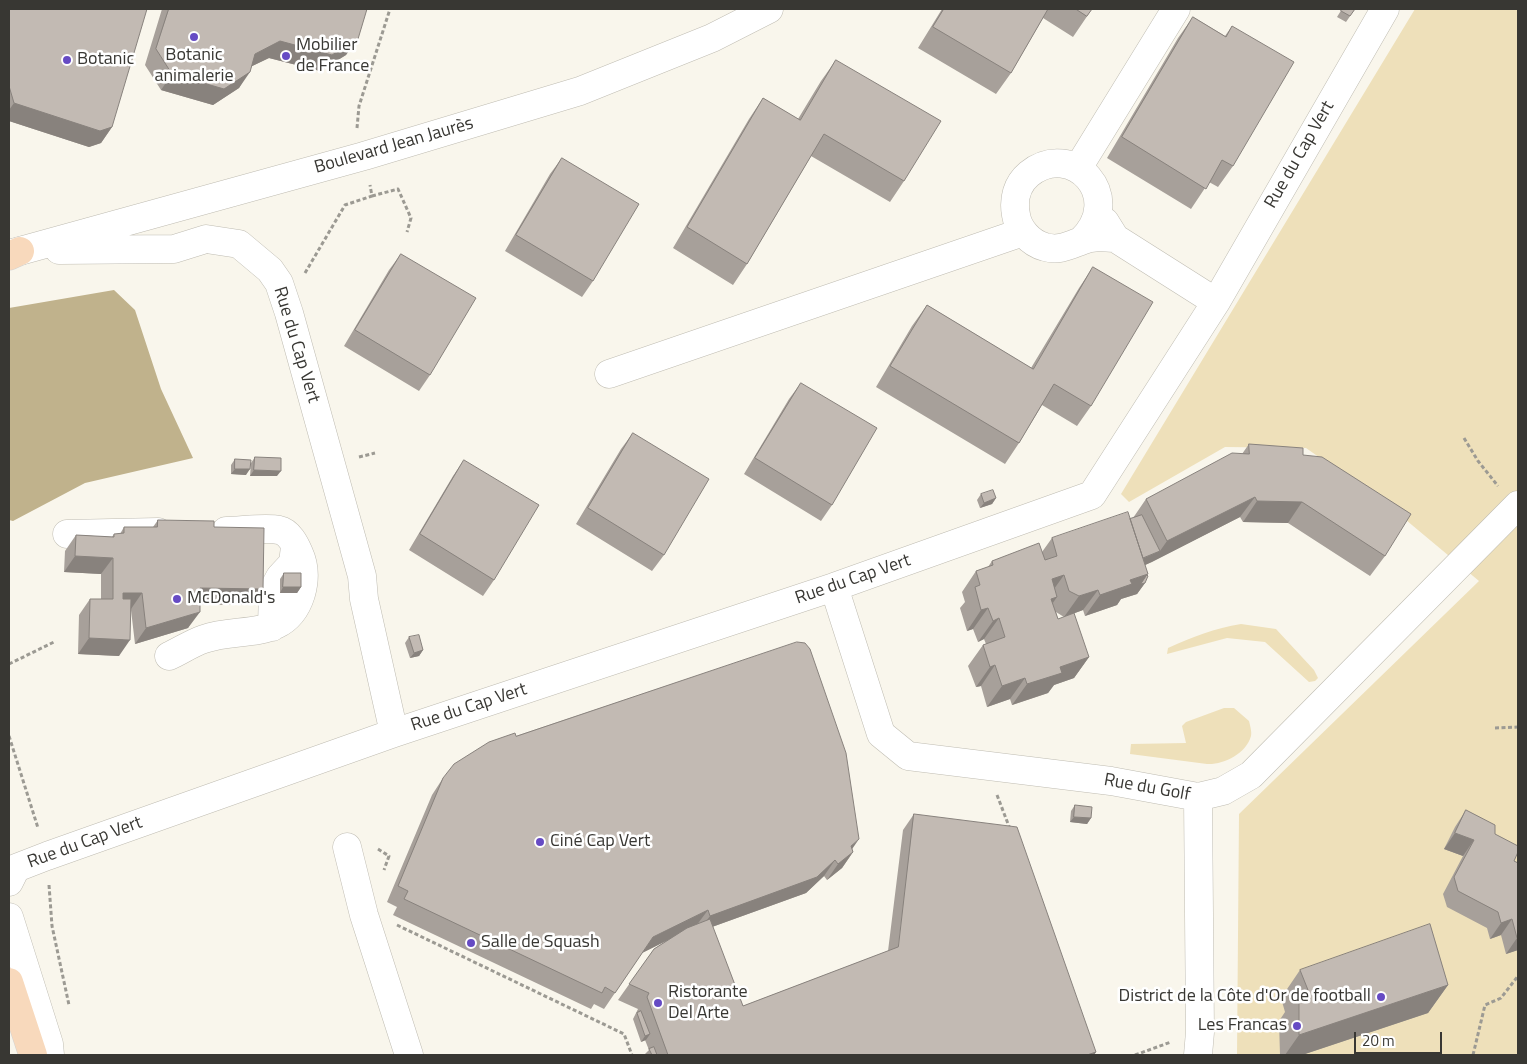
<!DOCTYPE html>
<html>
<head>
<meta charset="utf-8">
<style>
	body { margin:0 }
	#map { position:relative; width:1527px; height:1064px; overflow:hidden; background:#f9f6ec; font-family:"Titillium Web",sans-serif }
	canvas { display:block }
	.frame { position:absolute; inset:0; border:10px solid #383733; pointer-events:none }
	.scale { position:absolute; left:1354px; top:1032px; width:88px; height:22px; box-sizing:border-box; border:2px solid #383733; border-top:0; padding-left:6px; font-size:15px; line-height:18px; white-space:nowrap; color:#383733; -webkit-text-stroke:4px #fff; paint-order:stroke }
</style>
</head>
<body>
<div id="map">
<canvas width="1527" height="1064"></canvas>
<div class="frame"></div>
<div class="scale">20 m</div>
</div>
<script>
const context = document.querySelector('canvas').getContext('2d');
context.lineJoin = 'round';
function paint(path, color) { context.fillStyle = color; context.fill(path, 'evenodd'); }
function stroke(path, color, width, dash) { context.strokeStyle = color; context.lineWidth = width; context.lineCap = dash ? 'butt' : 'round'; context.setLineDash(dash || []); context.stroke(path); }
function label(font, color, halo, rows, align = 'center') {
  context.font = font + ' "Titillium Web",sans-serif'; context.lineWidth = 5; context.setLineDash([]); context.textBaseline = 'middle'; context.strokeStyle = halo; context.fillStyle = color; for (const [text, x, y, turn = 0] of rows) {
    context.save(); context.translate(x, y); context.rotate((+turn || 0) * Math.PI / 180); context.textAlign = isNaN(turn) ? turn : align; if (halo) context.strokeText(text, 0, 0); context.fillText(text, 0, 0); context.restore();
  }
}
paint(new Path2D(`
	M1415,9H1518V1055H1237L1239,814L1479,581L1394,510L1306,448L1225,447L1129,502L1121,494Z
	M1241,624L1276,629L1314,670L1318,678L1315,681L1309,682L1265,642L1227,638L1167,654L1168,648C1192,637 1215,628 1241,624Z
	M1224,708H1234L1249,721C1250,725 1252,732 1251,736C1246,754 1223,765 1207,764L1130,754L1131,744L1186,743L1182,726L1186,722Z`), '#eee0ba');
paint(new Path2D(`
	M114,290L135,310L161,389L193,458L85,483L13,521L9,520V308Z`), '#c0b28c');
const minor = new Path2D(`
	M1078,168L1176,9
	M1105,222L1115,238L1216,302
	M1081,241C1127,197 1072,139 1029,174C1017,184 1013,199 1016,215C1018,229 1030,243 1045,247C1058,251 1068,246 1081,241C1092,236 1103,237 1115,238
	M59,250L174,249L206,239L239,244L270,270L279,283L289,313L362,576L364,599L394,733
	M9,254L364,156L580,91L712,38L769,9
	M609,374L1023,232
	M67,534L158,532
	M834,587L881,734L908,756L1111,781L1198,797L1223,791L1251,775L1518,505
	M272,627L273,590L280,577L293,563L295,547
	M169,656C180,651 192,643 204,639C241,626 286,642 301,594C305,580 305,566 299,553C295,544 289,532 279,530C266,527 240,531 226,531
	M347,847L364,915L409,1055
	M9,882L16,868L47,856L394,733L834,587L1092,495L1216,302L1385,9
	M9,917L49,1044L50,1055
	M1198,1055L1200,1032L1198,797`);
const major = new Path2D(`
	M9,256L20,251
	M9,982L33,1055`);
stroke(minor, '#bfbcb2', 29);
stroke(major, '#d3d3d2', 29);
stroke(new Path2D(`
	M357,128L359,106L390,9
	M372,196L398,189L411,218L407,232
	M305,273L345,205L372,196L370,185
	M1464,438L1478,461L1498,486
	M359,457L375,453
	M9,664L54,642
	M1495,728L1518,727
	M9,736L38,828
	M997,795L1010,829
	M378,849L389,856L384,870
	M49,885L52,926L69,1005
	M397,925L624,1034L632,1055
	M1135,1055L1171,1042
	M1473,1055L1485,1005L1501,998L1518,976`), '#9c9a93', 3, [4, 2.5]);
stroke(minor, '#fff', 28);
stroke(major, '#f8d9bc', 28);
paint(new Path2D(`
	M9,9L112,127L101,143L89,147L9,121Z
	M162,9H367L346,55L320,71L269,58L252,66L239,88L213,105L161,90L145,65Z
	M942,9H1092L1073,37L1043,18L1011,73L996,94L918,48Z
	M1342,9H1355L1346,22L1337,17Z
	M1193,17L1225,36L1232,26L1233,166L1218,187L1209,182L1191,209L1107,158L1178,38Z
	M836,60L904,181L890,202L811,156L747,264L733,285L673,248L749,119L763,98L798,119L821,81Z
	M562,158L593,281L582,297L505,251L550,174Z
	M401,254L430,375L419,391L344,346L389,270Z
	M1093,267L1091,406L1077,426L1042,405L1019,443L1005,464L876,387L912,326L927,305L1031,368L1079,288Z
	M801,383L832,505L821,521L744,474L789,399Z
	M633,433L664,555L652,571L576,524L621,449Z
	M1249,444L1303,455L1385,556L1370,576L1288,523L1243,522L1240,517L1145,565L1147,575L1145,583L1137,594L1121,599L1117,605L1085,616L1083,610L1064,617L1056,612L1058,619L1089,657L1074,678L1054,685L1048,693L1012,705L1010,699L987,707L981,686L976,687L968,666L983,645L986,644L984,639L978,642L973,629L967,631L960,608L965,602L962,592L976,571L988,567L992,561L1042,552L1052,538L1133,518L1146,499L1242,454Z
	M255,457L277,476H250L251,463Z
	M235,459L246,475L231,474V465Z
	M464,460L494,580L483,596L409,550L453,476Z
	M981,494L996,498L992,504L980,508L977,500Z
	M158,520L214,527L263,589L252,605L200,604L188,628L135,644L131,610L119,656L78,654L79,615L90,599H101V574L64,572L65,551L76,535L112,537L114,534H120L124,527H153Z
	M284,573L301,587L297,593H280V579Z
	M409,637L423,650L419,656L410,658L405,643Z
	M516,736L852,849L853,852L842,868L827,880L824,876L806,893L712,927L743,1006L888,951L903,830L914,814L1096,1052L1094,1055H646L645,1054L649,1050L645,1040L641,1042L633,1019L638,1009L618,1000L654,949L666,941L642,953L604,1009L594,1004L591,1009L393,915L397,907L387,902L432,795L443,778Z
	M1075,805L1091,818L1087,824L1070,822L1071,811Z
	M1466,810L1495,834L1514,861L1518,863V950L1506,954L1501,935L1490,939L1487,928L1447,907L1443,894L1463,856L1444,849L1455,827Z
	M1300,970L1448,985L1428,1013L1302,1055H1280L1279,1021L1285,1012L1281,998Z`), '#a7a09a');
paint(new Path2D(`
	M358,39L346,55L320,71L269,58L244,70L255,54L280,41Z
	M250,72L239,88L213,105L161,90L172,74Z
	M14,103L112,127L101,143L89,147L9,121V110Z
	M235,469H250L246,475L231,474Z
	M254,470L281,471L277,476H250Z
	M1255,497L1240,517L1152,562L1136,569L1142,559L1160,551L1167,541Z
	M996,498L992,504L980,508L984,503Z
	M1257,501L1302,502L1288,523L1243,522Z
	M75,556L113,558L101,574L64,572Z
	M1148,574L1141,584L1145,583L1137,594L1121,599L1117,605L1085,616L1100,595L1130,580Z
	M1064,575L1049,596L1052,579Z
	M283,587H301L297,593H280Z
	M200,588L263,589L252,605L188,604Z
	M1098,590L1083,610L1064,617L1079,596Z
	M123,593H142L131,609H112Z
	M1057,597L1043,617L1051,599Z
	M988,608L973,629L967,631L981,610Z
	M200,612L188,628L135,644L146,628Z
	M999,618L984,639L978,642L993,621Z
	M89,638L130,640L119,656L78,654Z
	M423,650L419,656L410,658L414,653Z
	M1089,657L1074,678L1054,685L1048,693L1012,705L1027,684L1060,667Z
	M995,665L981,686L976,687L990,667Z
	M1025,678L1010,699L987,707L1002,686Z
	M1074,817L1091,818L1087,824L1070,822Z
	M1455,833L1474,840L1463,856L1444,849Z
	M859,839L848,855L851,846Z
	M853,852L842,868L827,880L838,864Z
	M835,860L824,876L806,893L698,932L710,916Z
	M708,910L696,926L642,953L653,937Z
	M1512,919L1501,935L1490,939L1501,923Z
	M1517,938H1518V950L1506,954Z
	M1448,985L1428,1013L1302,1055H1285L1299,1035Z
	M650,1034L646,1040L641,1042L645,1036Z
	M1096,1052L1094,1055H1087Z`), '#88827d');
const building = new Path2D(`
	M9,9H147L112,127L100,131L14,103L9,86Z
	M169,9H367L358,39L332,55L280,41L255,54L250,72L224,89L172,74L156,49Z
	M944,9H1048L1011,73L933,27Z
	M1076,9H1092L1087,16Z
	M1342,9H1355L1350,16L1341,11Z
	M1193,17L1226,37L1232,26L1294,62L1233,166L1222,160L1206,189L1122,137Z
	M836,60L941,121L904,181L824,134L747,264L687,227L763,98L800,120Z
	M562,158L639,204L593,281L516,235Z
	M401,254L476,298L430,375L355,330Z
	M1093,267L1153,302L1091,406L1054,384L1019,443L890,366L927,305L1033,369Z
	M801,383L877,428L832,505L755,458Z
	M633,433L709,479L664,555L588,508Z
	M1249,444L1303,448V455L1322,457L1411,514L1385,556L1302,502L1257,501L1255,497L1167,541L1146,499L1232,453L1249,454Z
	M255,457L281,458V471L254,470Z
	M235,459L251,460L250,469H235Z
	M464,460L539,505L494,580L420,534Z
	M993,490L996,498L984,503L981,494Z
	M1128,512L1148,574L1130,580L1132,584L1100,595L1098,590L1079,596L1069,591L1064,575L1052,579L1057,597L1051,599L1058,619L1074,613L1089,657L1060,667L1062,673L1027,684L1025,678L1002,686L995,665L990,667L983,645L1005,637L999,618L993,621L988,608L981,610L975,587L980,585L976,571L993,565L992,561L1039,543L1045,560L1057,556L1052,538Z
	M1142,515L1160,551L1143,558L1130,519Z
	M158,520L214,521V527L264,528L263,589L200,588V612L146,628L142,593H123V599H131L130,640L89,638L90,599H113V558L75,556L76,535L114,537V534L124,533V527H157Z
	M284,573H301V587H283Z
	M1147,575L1148,576L1145,583L1141,584Z
	M419,635L423,650L414,653L409,637Z
	M797,642L805,643L810,649L846,753L859,839L851,846L853,852L838,864L835,860L817,877L710,916L708,910L653,937L615,993L605,987L602,993L404,899L408,891L398,886L443,778L454,764L489,742L515,733L516,736Z
	M1075,805L1092,807L1091,818L1074,817Z
	M1466,810L1495,825V834L1518,846V852L1514,861L1518,863V938H1517L1512,919L1501,923L1498,912L1458,891L1454,877L1474,840L1455,833Z
	M914,814L1017,827L1096,1052L1087,1055H668L647,997L649,993L629,984L654,949L687,928L710,919L743,1006L898,947Z
	M1430,924L1448,985L1299,1035V993L1308,990L1300,970Z
	M641,1011L650,1034L645,1036L637,1013Z
	M654,1047L657,1055H652L649,1049Z`);
paint(building, '#c2bab3');
stroke(building, '#88827d', 1);
for (const [x, y, r, color] of [
	[194,37,5,"#664bc4"],
	[286,56,5,"#664bc4"],
	[67,60,5,"#664bc4"],
	[177,599,5,"#664bc4"],
	[540,842,5,"#664bc4"],
	[471,943,5,"#664bc4"],
	[1381,997,5,"#664bc4"],
	[658,1003,5,"#664bc4"],
	[1297,1026,5,"#664bc4"]
]) { const dot = new Path2D(); dot.arc(x, y, r, 0, 2 * Math.PI); context.fillStyle = color; context.fill(dot); stroke(dot, '#fff', 2); }
label('18px', '#383733', '#fff', [
	["Mobilier",296,46],
	["de France",296,67],
	["Botanic",194,56,"center"],
	["animalerie",194,77,"center"],
	["Botanic",77,60],
	["McDonald's",187,599],
	["Ciné Cap Vert",550,842],
	["Salle de Squash",481,943],
	["Ristorante",668,993],
	["Del Arte",668,1014],
	["District de la Côte d'Or de football",1371,997,"right"],
	["Les Francas",1287,1026,"right"]
], 'left');
label('18px', '#383733', '#fff', [
	["Boulevard Jean Jaurès",394,146,-16],
	["Rue du Cap Vert",1300,155,-60],
	["Rue du Cap Vert",296,345,73],
	["Rue du Cap Vert",853,580,-19],
	["Rue du Cap Vert",469,708,-18],
	["Rue du Golf",1147,788,10],
	["Rue du Cap Vert",85,843,-20]
]);
</script>
</body>
</html>
